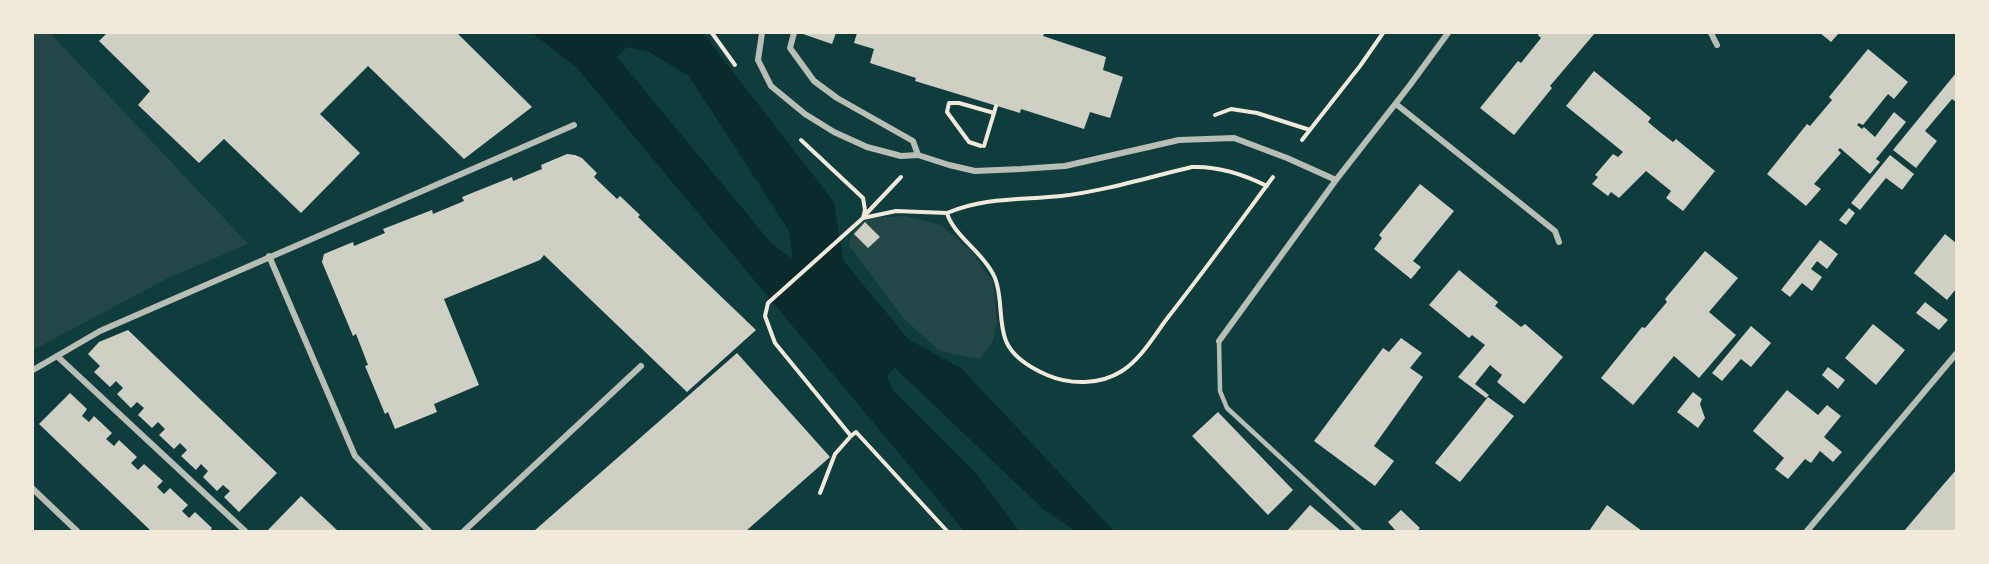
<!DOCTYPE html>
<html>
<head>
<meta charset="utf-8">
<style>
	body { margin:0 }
	#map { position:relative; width:1989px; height:564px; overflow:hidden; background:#0f3d3e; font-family:"DM Sans",sans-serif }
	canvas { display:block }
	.frame { position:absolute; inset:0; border:34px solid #f1e9da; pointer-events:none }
</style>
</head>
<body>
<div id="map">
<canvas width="1989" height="564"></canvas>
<div class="frame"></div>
</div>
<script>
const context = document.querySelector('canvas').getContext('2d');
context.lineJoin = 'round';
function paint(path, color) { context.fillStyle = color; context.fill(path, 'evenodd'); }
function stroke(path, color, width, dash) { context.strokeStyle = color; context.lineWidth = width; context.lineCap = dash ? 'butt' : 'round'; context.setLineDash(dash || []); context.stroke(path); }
paint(new Path2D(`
	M33,33H50L248,244L166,279L33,350Z
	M906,216L941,225L970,250L993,282L997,322L993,341L980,359L940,351L903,318L849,245C855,213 880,218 906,216Z`), '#244646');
paint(new Path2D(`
	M532,33H703L834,202L843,260L908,339L962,369L1114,531H1075L1043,509L895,368L887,376L893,390L976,473L1019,531H964L576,67ZM627,47L649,52L689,76L789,231L793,259L772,244L617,57Z`), '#0a2a2b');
paint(new Path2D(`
	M107,33H457L532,107L464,159L368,66L320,114L360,153L301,213L224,139L199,163L138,105L150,91L99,41Z
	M800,33H836L832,44Z
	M857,33H1041L1044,34L1043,36L1106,57L1103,70L1123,77L1110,118L1090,112L1084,129L1021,109L1020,113L915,81L916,78L870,63L874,49L854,43Z
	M1539,33H1595L1550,86L1552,88L1514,135L1480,108L1518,61L1521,63L1541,38L1538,35Z
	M1820,33H1839L1831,42Z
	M1868,49L1908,82L1894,99L1888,94L1863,125L1859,123L1857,125L1862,129L1864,127L1875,137L1894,112L1906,122L1876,159L1880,162L1870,174L1840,148L1838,150L1841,153L1814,184L1821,189L1806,206L1767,174L1807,124L1810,126L1832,100L1829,97Z
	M1594,71L1651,118L1648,122L1660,132L1673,142L1676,139L1715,171L1683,211L1666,198L1671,191L1646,171L1619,198L1611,192L1608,196L1592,184L1598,177L1595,175L1613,154L1618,157L1623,152L1566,106Z
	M1956,73V102L1952,99L1925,131L1937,141L1916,168L1893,150Z
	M567,154L575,155L582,158L597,173L594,177L617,199L620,196L640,215L638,217L756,330L687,392L544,255L540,260L444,299L479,385L434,404L437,412L395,429L388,412L385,414L365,366L368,365L356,334L353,336L322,262L324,254L353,242L354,246L385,233L383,229L432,210L433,214L464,201L462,197L512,177L513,181L542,169L541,165Z
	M1890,155L1914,174L1902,190L1886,178L1860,210L1851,203Z
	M1420,184L1454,211L1413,261L1421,267L1411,279L1374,249L1382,238L1379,235Z
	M1849,208L1855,213L1846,225L1839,220Z
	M865,222L880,237L868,248L854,234Z
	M1945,234L1956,243V289L1947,300L1914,273Z
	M1820,240L1838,254L1827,269L1817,261L1811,269L1822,277L1812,291L1802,283L1790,297L1781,290Z
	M1705,251L1738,278L1709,312L1736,335L1699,378L1674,356L1633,405L1601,378L1642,327L1645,328L1667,302L1665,299Z
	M1459,270L1498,302L1495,306L1521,327L1525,324L1563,357L1524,404L1497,382L1502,375L1490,365L1475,384L1489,395L1486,398L1458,377L1485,345L1472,335L1469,338L1429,305Z
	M1925,302L1948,320L1939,330L1916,313Z
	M1873,324L1905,350L1876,385L1845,358Z
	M1751,326L1771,343L1751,367L1741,359L1722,381L1712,373Z
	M128,330L277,473L239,512L224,497L230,491L223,485L217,491L203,477L208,471L201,464L196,470L181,456L187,450L180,443L174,449L159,435L165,429L158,422L152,428L138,415L144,408L137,402L131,408L117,394L123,388L116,381L110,387L94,372L100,366L88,354L99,342Z
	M1401,338L1422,353L1410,368L1423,377L1374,446L1394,461L1375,486L1314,441L1383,348L1389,352Z
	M737,353L830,457L746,531H534Z
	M1828,367L1845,380L1838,389L1822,375Z
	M1787,390L1818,415L1827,405L1841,416L1824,437L1842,452L1833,462L1820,451L1811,463L1805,459L1788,479L1775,469L1784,458L1753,431Z
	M1693,392L1702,399L1700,404L1705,418L1698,428L1677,412Z
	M70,393L87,409L82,416L89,422L94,416L112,433L106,439L114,446L119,440L137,457L131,463L138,470L144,464L163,481L157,487L164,494L170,488L188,505L182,511L189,518L195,512L212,528L210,531H151L39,424Z
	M1488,397L1514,416L1460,482L1435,463Z
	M1218,412L1293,490L1268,515L1192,436Z
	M1956,470V531H1904L1943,485Z
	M301,496L338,531H267Z
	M1310,505L1341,531H1287Z
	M1607,505L1642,531H1589Z
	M1401,510L1420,528L1417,531H1396L1388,522Z`), '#cfcfc3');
stroke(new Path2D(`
	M712,33L735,65
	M1215,115L1231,109L1257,113L1310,130
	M801,140L863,198L865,210L863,218L768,303L765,316L775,343L851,436L835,454L820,493
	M1302,140L1360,66L1383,33
	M981,146L969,142L947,112L949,103H959L994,113L996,106
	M984,146L994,113
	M1267,186C1243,174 1219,166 1192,167C1149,177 1105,191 1061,196C1022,200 985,197 947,213C953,235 985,254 995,278C1003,298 998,321 1006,341C1013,358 1031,368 1047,375C1070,385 1100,385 1122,371C1142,358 1155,334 1169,316C1205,270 1239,223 1273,177
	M865,215L901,177
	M863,218L896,211L947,213
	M851,436L856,432L947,531`), '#f1e9da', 4);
stroke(new Path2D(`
	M1219,341L1220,391L1227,408L1360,531`), '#b8beb3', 4.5);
stroke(new Path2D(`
	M762,33L758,60L771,86L805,114L834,132L867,147L901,156L918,155L949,165L975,171L1021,169L1065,166L1179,140L1234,138L1287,158L1336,180
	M794,33L790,48L814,81L837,98L913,141L918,155
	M1711,33L1717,45
	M1396,104L1555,231L1559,242
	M269,256L355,456L429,531
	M1219,341L1336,180L1410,85L1448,33
	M57,356L245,531
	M33,370L100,331L574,125
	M33,489L77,531
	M464,531L641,366
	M1807,531L1956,354`), '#b8beb3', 6);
</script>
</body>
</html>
